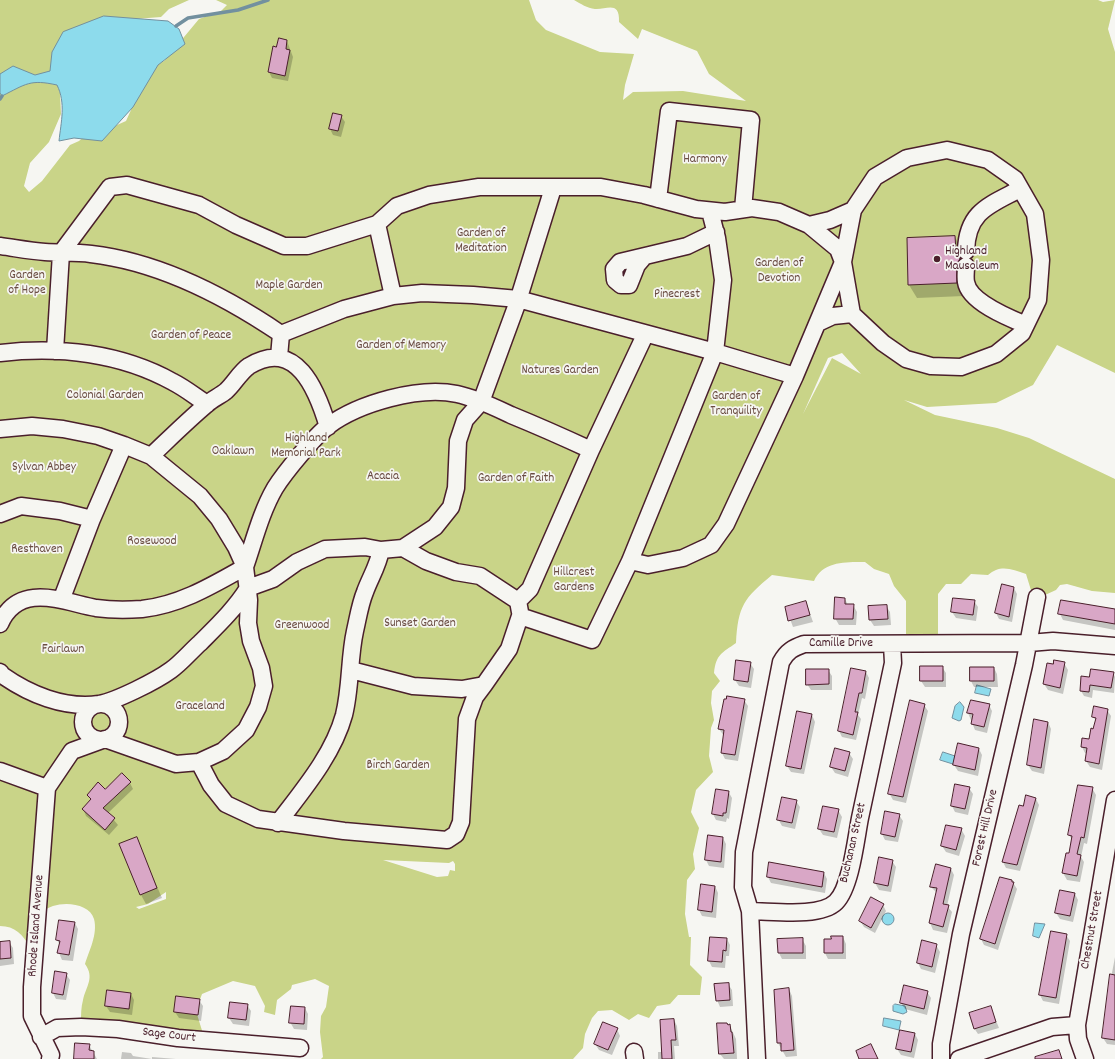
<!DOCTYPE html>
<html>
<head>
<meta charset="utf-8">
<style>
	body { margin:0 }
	canvas { display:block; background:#f6f6f2 }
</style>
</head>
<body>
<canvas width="1115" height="1059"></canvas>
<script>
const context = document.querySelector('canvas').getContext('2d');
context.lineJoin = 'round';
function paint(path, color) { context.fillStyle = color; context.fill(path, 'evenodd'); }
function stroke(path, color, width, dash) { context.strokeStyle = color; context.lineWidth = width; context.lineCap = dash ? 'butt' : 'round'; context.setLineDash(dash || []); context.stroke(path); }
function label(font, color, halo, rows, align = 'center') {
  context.font = font + ' Dekko,sans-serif'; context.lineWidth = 3.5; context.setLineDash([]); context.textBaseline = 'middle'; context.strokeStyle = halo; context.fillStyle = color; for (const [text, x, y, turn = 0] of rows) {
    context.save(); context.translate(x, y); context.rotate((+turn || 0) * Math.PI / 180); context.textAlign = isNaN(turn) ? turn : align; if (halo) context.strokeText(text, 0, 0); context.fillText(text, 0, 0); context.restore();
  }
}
paint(new Path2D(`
	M0,0H189L169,9L161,17L135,19L56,74L60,93L61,114L49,142L30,163L24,186L29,192L42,181L70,145L79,141L88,133L108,129L126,121L131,110L133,89L153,66L164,61L199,19L221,11L227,5L216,0H529L536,20L546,30L600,52L634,54L625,85L623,100L633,92L683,91L746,101L709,74L697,51L642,29L638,39L619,22C620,0 606,10 595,9C587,8 581,4 574,0H1098L1103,2L1115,0L1108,29L1115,52V373L1057,345L1033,385L996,403L927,407L904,400L935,415L997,428L1029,438L1115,479V593L1092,591L1067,584L1060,585L1056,590L1034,600L1026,574C1012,569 1000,564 988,575L971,574L961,584H946L938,594V640L906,638V601L894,586L889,574L874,569L865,562C846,562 823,561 814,581L772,575C744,598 738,606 736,643C722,653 716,654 714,673L720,681L712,691L711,703L714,720L711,728L709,756L713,772L696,790L691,812L699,828L693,854L695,869L687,880L685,914L689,937H691L690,965L702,977L700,995H678L670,1004L657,1006L649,1018L638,1014L629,1020L612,1010L598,1011L592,1018L585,1034L583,1048L573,1059H321L323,1057L320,1032L321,1016L326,1007L329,986L315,979L292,985L291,989L277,1000L275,1015L264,1012L265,1006L255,986L233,981L202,994L196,1011L204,1037L81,1022C81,1015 81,1007 83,1000C86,986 95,978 85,964C89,951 98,934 94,919C89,901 54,900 43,912C38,919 33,938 30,947C23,935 15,926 0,926ZM842,353L861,374L832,358L803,414L828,358ZM383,860L449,863L453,861L455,864V871L450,870L448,876L437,877ZM166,892V899L139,909L136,907L148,904Z`), '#c9d488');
const water = new Path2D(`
	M104,16L168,21L179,29L185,44L158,65L133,107L102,141L74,138L59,141C61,122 66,103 57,85C30,79 26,84 2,96L0,93V74L13,66L35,75L50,71L52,52L63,32Z
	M977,685L991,689L989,696L975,693Z
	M960,702L964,707L961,720L959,721L952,718L955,706Z
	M943,752L958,757L956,765L940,760Z
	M882 919a6 6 0 1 1 12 0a6 6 0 1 1-12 0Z
	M1035,923L1045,924L1039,938L1033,936Z
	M895,1004L905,1006L907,1012L903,1014L893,1011V1006Z
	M884,1018L901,1021L899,1030L883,1026Z`);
paint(water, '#8ddbec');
stroke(water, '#72909f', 1);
paint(new Path2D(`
	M287,41L293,57L288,81L272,78L269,72L277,48Z
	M341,116L345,122L341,137L333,135L330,129Z
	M955,237L962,250L964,296L917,298L909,285Z
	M1014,588L1017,594L1012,622L999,619L996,613Z
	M845,599L848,605H853L857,612L856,625H839L835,618Z
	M974,601L978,607L976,621L956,618L952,612Z
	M806,602L813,622L793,627L786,608Z
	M886,606L890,612L891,625L874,626L870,620Z
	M1115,610V630L1063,620L1060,614Z
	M750,663L754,669L751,688L739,686L735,680Z
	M1064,663L1068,670L1063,694L1048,690L1044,684L1054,665Z
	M942,667L946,673V687H925L921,681Z
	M994,668L997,674L998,687H974L971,681Z
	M828,670L832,676V690H811L807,684Z
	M866,672L869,678L865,699L862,698L858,715L861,719L856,740L842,737L839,731Z
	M1113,673L1115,677L1114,693L1093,690L1092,698L1084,696L1081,691L1090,678Z
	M744,700L748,706L738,761L725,759L722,753L724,736L719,729Z
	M924,705L928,711L906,803L893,800L889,793Z
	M989,705L992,711L987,733L975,730L968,713Z
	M1107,710L1111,716L1102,770L1090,767L1086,761L1088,754L1085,753L1082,747L1090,740L1094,730L1096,722L1094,717Z
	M812,715L815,722L804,774L791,772L787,766Z
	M1048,722L1051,729L1044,774L1032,771L1028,765Z
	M979,749L982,755L978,776L958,771L954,765Z
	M849,753L853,759L848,777L835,773L831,767Z
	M130,783L133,789L108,813L118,825L109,835L86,816L83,809L91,800L88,795Z
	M969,788L973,794L968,815L955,812L952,806Z
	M1092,788L1096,795L1087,844L1084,843L1081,857L1084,862L1080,882L1067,880L1063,873L1067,854H1070L1073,841L1069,835Z
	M728,791L732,798L729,819L727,818L726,822L716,820L713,814Z
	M1036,799L1039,805L1020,871L1006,868L1003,862Z
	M796,801L800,807L795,829L782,826L778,819Z
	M838,810L842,817L837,838L823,835L819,829Z
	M899,815L903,821L898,842L885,840L882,834Z
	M961,829L965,836L959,856L946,852L942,846Z
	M136,838L162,898L146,904L141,895Z
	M723,838L726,844L724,868L709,866L706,860Z
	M880,859L892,861L896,867L891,892L879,890L875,883Z
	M951,869L954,875L947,906L952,912L947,933L933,930L930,923L937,893L931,887Z
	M824,873L827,879L825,893L771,883L768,877Z
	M1012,881L1017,889L998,950L984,945L981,939Z
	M715,886L718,893L716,918L702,916L699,910Z
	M1075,894L1078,900L1073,922L1060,919L1056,913Z
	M883,905L886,911L875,933L864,927L860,921Z
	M75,923L78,929L73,961L62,960L59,953L60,945L57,940Z
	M1066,935L1070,941L1059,1004L1043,1001L1040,995Z
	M843,937L846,944V959H828L825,953Z
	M727,939L730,945L729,956H726L725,968L712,967L709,961Z
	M802,939L806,946V959H782L779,953Z
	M9,942L13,948L14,964L0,966V943Z
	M936,945L940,952L935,973L921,969L918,963Z
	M1115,957V1045L1107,1044L1103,1038L1107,999Z
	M66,974L70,980L66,1000L56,999L53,993Z
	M728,984L732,990L733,1006L720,1007L717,1000Z
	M789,989L792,996L797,1056L786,1057L778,1043Z
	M927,992L931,998L927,1015L905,1009L901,1003Z
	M131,994L134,1000L132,1015L110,1012L106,1006Z
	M177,997L199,1000L203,1006L201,1021L179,1018L175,1012Z
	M247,1005L251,1011L249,1026L233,1024L229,1018Z
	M305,1008L308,1014L307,1030L294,1029L290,1022Z
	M991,1008L999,1028L978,1034L974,1028Z
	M674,1020L677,1026L679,1046H674L675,1059H658V1052H663Z
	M730,1026L736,1039L737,1059H724L720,1054Z
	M617,1029L620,1036L612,1055L599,1050L595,1044Z
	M915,1034L918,1040L914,1058L901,1055L897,1049Z
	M89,1045L97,1059H74Z
	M122,1052L131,1053L133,1056L152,1059V1057L176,1059H121Z`), '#0003');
stroke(new Path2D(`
	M176,26L188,18L238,10L268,0
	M0,99L2,96`), '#72909f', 3.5);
const building = new Path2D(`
	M279,38L287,40L286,49L290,50L285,76L268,72L273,46L276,47Z
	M333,113L342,115L338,131L329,129Z
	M955,236L956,251L960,259L957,265V283L908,285L907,238Z
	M1002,584L1014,587L1009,617L995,613Z
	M835,597L845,598V604H854L853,619H834Z
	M953,598L975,600L973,615L951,612Z
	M1061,600L1115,609V624L1058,614Z
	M806,601L810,615L788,621L785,607Z
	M887,605L888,619L869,620L868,606Z
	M736,660L751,662L748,682L734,680Z
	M1054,660L1065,662L1060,688L1043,684L1047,663L1053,664Z
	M920,666H943V681H920Z
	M970,667H994V681H970Z
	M851,668L866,671L862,693H859L855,712H858L853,735L838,731Z
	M806,669H829V684L806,685Z
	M1091,669L1114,672L1111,688L1090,685L1089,692L1080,691L1081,676L1089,677Z
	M727,696L745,699L735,755L721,753L724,730L718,729L724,699H726Z
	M910,700L925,704L903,797L888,794Z
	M971,700L990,704L984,727L971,724L973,714L967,713Z
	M1094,706L1108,709L1099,764L1085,761L1087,748L1081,747L1082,738L1089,739L1091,728L1093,729L1096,718L1092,717Z
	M797,711L812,714L801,769L786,766Z
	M1034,719L1048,722L1041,768L1027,765Z
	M958,743L979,748L975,770L953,765Z
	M835,748L850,752L845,771L830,767Z
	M122,773L131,782L103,808L115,818L105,830L82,809L91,799L87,795L98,782L105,789Z
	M955,784L970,787L965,809L951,806Z
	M1078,785L1093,787L1084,838L1081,837L1077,854L1081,855L1077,876L1062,873L1066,853H1069L1072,836L1068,835Z
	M716,789L729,791L726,813H723V816L712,814Z
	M1026,795L1036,798L1017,865L1002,862L1019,805L1023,806Z
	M782,797L797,800L792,823L777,820Z
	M823,806L839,809L834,832L818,829Z
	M885,811L900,814L895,837L881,834Z
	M946,825L962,828L956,850L941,846Z
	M708,835L723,837L721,862L705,860Z
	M137,837L157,888L140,895L119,844Z
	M879,857L893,860L888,886L874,883Z
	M769,862L824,872L822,887L767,877Z
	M936,864L951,868L943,904L949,905L943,927L929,923L937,888L930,887Z
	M1000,877L1012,880V882H1014L995,944L980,939Z
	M701,884L715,886L712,912L698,910Z
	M1060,890L1075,893L1070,916L1055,913Z
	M871,897L884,904L871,928L859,921Z
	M59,920L75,922L69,955L57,953L60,941L56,940Z
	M1051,931L1067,934L1056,998L1039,995Z
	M831,936H843V953H824V939H831Z
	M710,937L727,938L726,951L723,950L722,962L708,961Z
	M803,938V953H778L777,939Z
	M922,940L937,944L932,967L917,963Z
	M10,941L11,958L0,959V942Z
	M55,971L67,973L63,995L52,993Z
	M1110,974L1115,975V1040L1102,1038Z
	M729,983L730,1000L716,1001L714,984Z
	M904,985L928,991L924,1009L900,1003Z
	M789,988L794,1050L781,1051V1043H777L774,990Z
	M107,990L131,993L129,1009L105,1006Z
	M176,996L200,999L198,1015L174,1012Z
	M230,1002L248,1004L246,1020L228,1018Z
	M291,1006L305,1007L304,1024L289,1023Z
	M991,1006L996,1022L974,1029L969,1013Z
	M674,1019L676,1040H671L672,1059H662L660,1020Z
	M603,1022L618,1028L608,1050L594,1044Z
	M717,1023H727L728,1025L730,1024L731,1032H732L734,1053L719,1054Z
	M900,1030L915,1033L911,1052L896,1049Z
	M75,1043L90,1044L89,1050L94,1051V1059H74Z
	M871,1044L878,1059H859L856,1051Z
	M1059,1050L1062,1059H1035V1057Z`);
paint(building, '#d9a7c6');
stroke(building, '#4a1f2b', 1);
const minor = new Path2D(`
	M658,199L669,111L751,120L743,209
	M377,224L393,296
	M809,225L830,220L853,210L875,177L907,158L947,150L988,160L1015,179L1035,214L1041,260L1038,300L1022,333L996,354L961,367L931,366L906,359L883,343L852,314L833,316L818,323
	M0,246C15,248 30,251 45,252C61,253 76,252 91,254C160,262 225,296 281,334L279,357
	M966,251C967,211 990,205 1020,189
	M643,258L637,265L629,285H621L615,280L614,269L620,262L687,246L716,232
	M966,266C966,271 965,277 966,282C969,302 1009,318 1026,325
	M852,314L843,262L853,210
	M281,334L344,309L393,296L422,293L473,295L518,299L715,352L795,376
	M55,351L61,253L110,187L127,185L199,205L236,225L284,246H307L377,224L397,206L429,195L479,187H601L644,195L696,209L725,212L752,208L779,212L809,225L838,249L843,262L795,376L726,524L711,545L683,558L648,565L630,561
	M0,353C59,346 121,353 173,382C185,388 196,397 207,404
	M0,429L32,426L63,429L98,436L124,445L151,456L200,496L219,519L236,547L245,567L249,600L248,623L251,641L261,668L264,686L258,707L246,730L223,751L199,762L176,764L105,739L72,751L47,788L32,987V1016L51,1055L50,1059
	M151,456C169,439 187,421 206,405C212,399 220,396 226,391C234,384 240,372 249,366C296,337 317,390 328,427
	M0,514L21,506L60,511L92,519
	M403,548L426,561L456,572L480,576L518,601L520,612
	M62,598L92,519L124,445
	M518,601L530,589L591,450L645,335
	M0,624C19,581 63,602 96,608C110,610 128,610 142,609C180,605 213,585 245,567C254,541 261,512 275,488C285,472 314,437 328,426C359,403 419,386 457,394C476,398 494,407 511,415C538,426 565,438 591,450
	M351,670L413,686L462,689L484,685L509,649L520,616L592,640L630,561L715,352L723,280L717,238L710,211
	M0,672L2,675C29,694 64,709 99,704C116,701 156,681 171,670C181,663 190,652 200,643C217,626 235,609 248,588L273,579L297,562L325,549L365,547L381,550L403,548L435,527L451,507L456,488L458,441L465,420L481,402L517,304L553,188
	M83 722a18 18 0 1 1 36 0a18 18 0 1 1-36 0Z
	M199,762L211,785L226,804L258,819L344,831L447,840L456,834L461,822L467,719L475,697L484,685
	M0,771L47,788
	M278,823C303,790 333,755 344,715C351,687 349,658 355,631C358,618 360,604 365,592C370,578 378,566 381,550
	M750,911L743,887L744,852L781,662C787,651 793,648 804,644L1029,643L1053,641L1115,646
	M41,1037L57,1028L81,1027L118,1029L178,1038L300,1048
	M634,1052L635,1059
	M757,1059L750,911C772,911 820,918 836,902C851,887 856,838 860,818C871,766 882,714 893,663L892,644
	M941,1059V1044L961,934L1024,665L1037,597
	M959,1059L1052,1027L1077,1025
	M1085,1059L1078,1039L1077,1025L1115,800`);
stroke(minor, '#4a1f2b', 19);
stroke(minor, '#f6f6f2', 16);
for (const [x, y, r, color] of [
	[937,259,4,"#4a1f2b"]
]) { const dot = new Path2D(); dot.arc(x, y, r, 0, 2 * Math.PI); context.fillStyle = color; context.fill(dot); stroke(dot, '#f6f6f2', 1.5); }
label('13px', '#6a4c42', '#f6f6f2', [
	["Harmony",705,160],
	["Garden of",481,234],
	["Meditation",481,249],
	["Garden of",779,264],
	["Devotion",779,279],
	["Garden",27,276],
	["of Hope",27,291],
	["Maple Garden",289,286],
	["Pinecrest",677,295],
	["Garden of Peace",191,336],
	["Garden of Memory",401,346],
	["Natures Garden",560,371],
	["Colonial Garden",105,396],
	["Garden of",736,397],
	["Tranquility",736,412],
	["Highland",306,439],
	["Memorial Park",306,454],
	["Oaklawn",233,452],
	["Sylvan Abbey",44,468],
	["Acacia",383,477],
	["Garden of Faith",516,479],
	["Rosewood",152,542],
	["Resthaven",37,550],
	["Hillcrest",574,573],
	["Gardens",574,588],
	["Sunset Garden",420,624],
	["Greenwood",302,626],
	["Fairlawn",63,650],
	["Graceland",200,707],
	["Birch Garden",398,766]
]);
label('13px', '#4a1f2b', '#f6f6f2', [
	["Highland",945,252],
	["Mausoleum",945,267]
], 'left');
label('13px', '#4a1f2b', '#f6f6f2', [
	["Camille Drive",841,644],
	["Forest Hill Drive",986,828,-77],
	["Buchanan Street",854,843,-77],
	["Rhode Island Avenue",37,926,-86],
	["Chestnut Street",1093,930,-80],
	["Sage Court",169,1036,7]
]);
</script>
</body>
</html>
